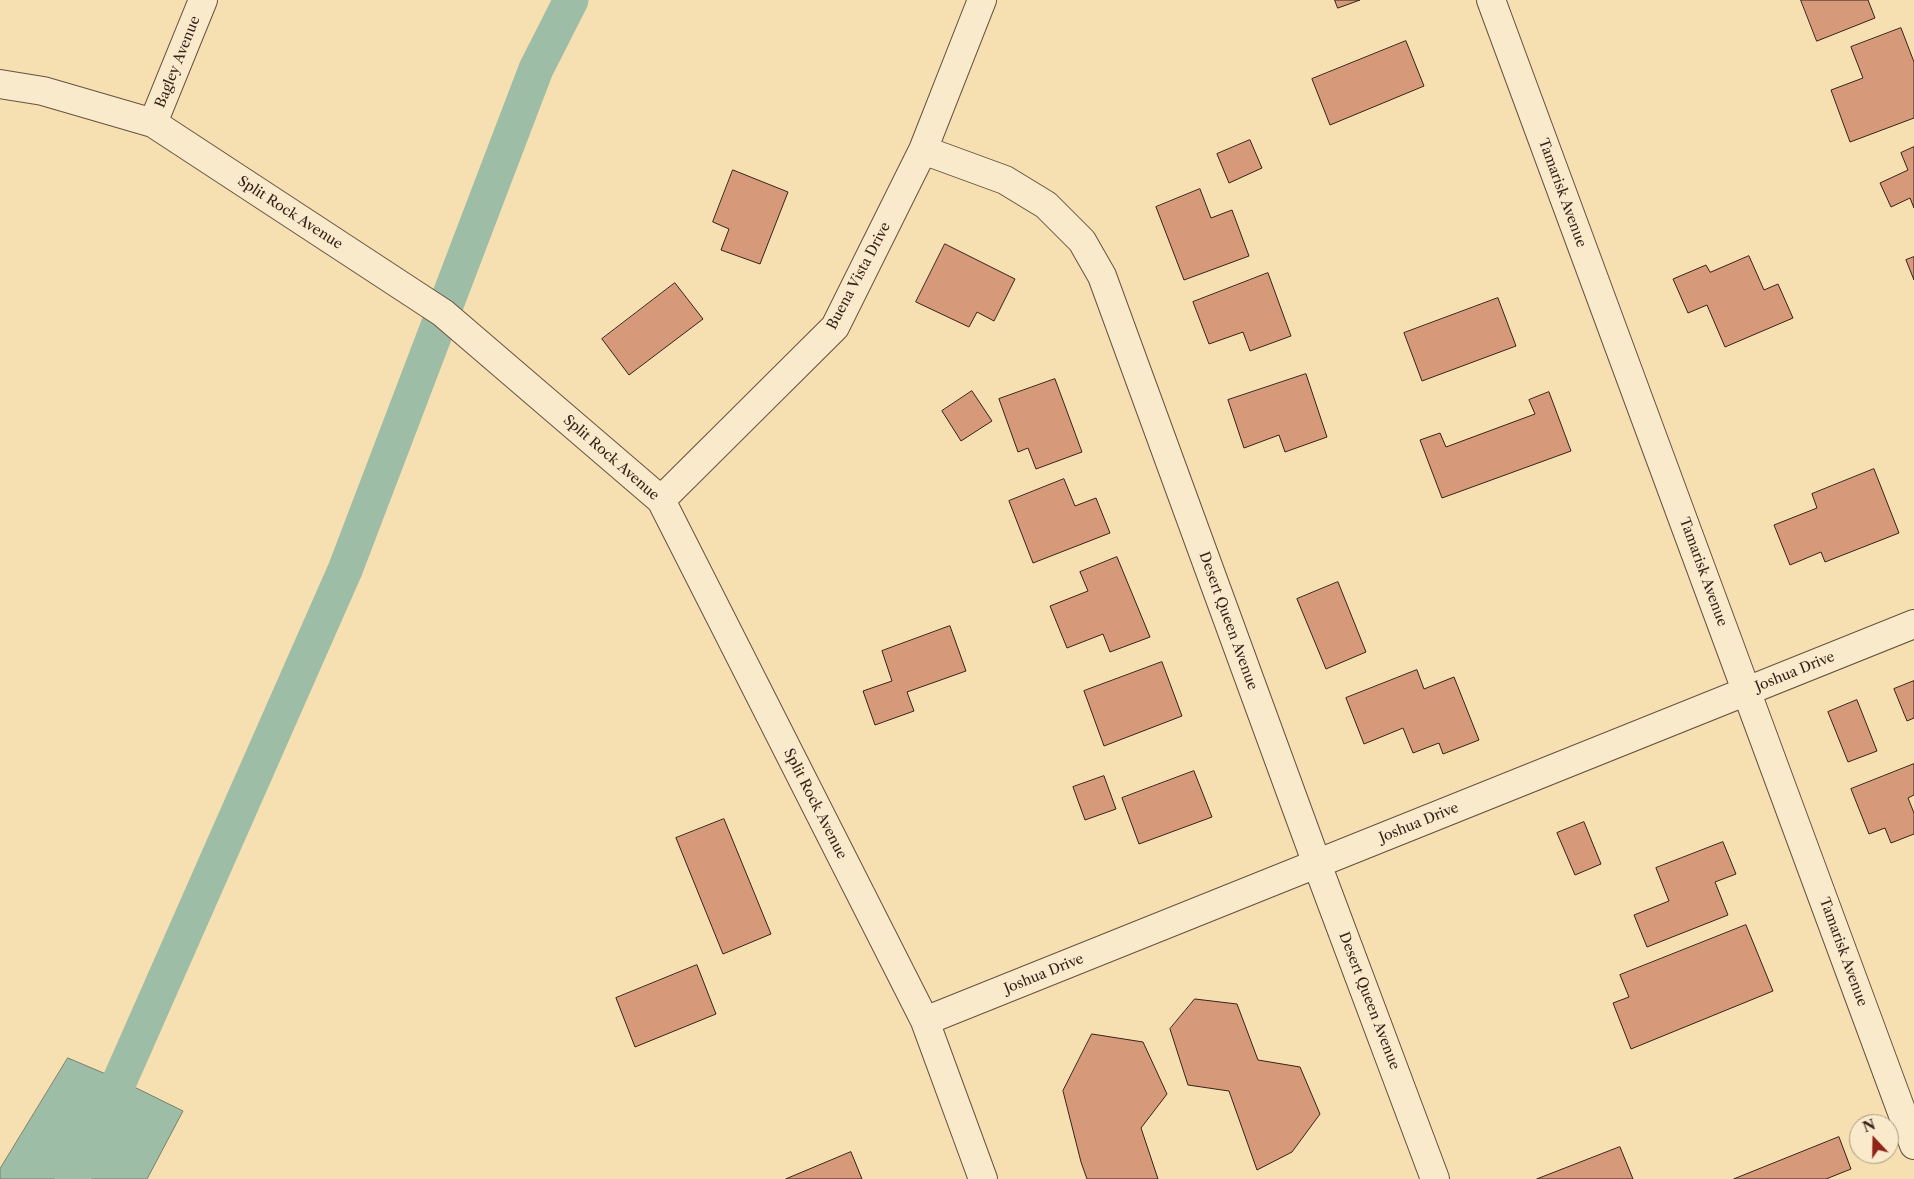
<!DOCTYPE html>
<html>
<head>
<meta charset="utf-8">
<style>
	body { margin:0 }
	#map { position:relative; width:1914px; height:1179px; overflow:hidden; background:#f6dfb1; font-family:"Libre Caslon Text",serif }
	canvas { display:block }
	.north { position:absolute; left:1849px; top:1114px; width:50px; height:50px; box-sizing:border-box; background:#f9eacc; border:1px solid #ab9a85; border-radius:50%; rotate:339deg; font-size:14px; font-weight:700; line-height:20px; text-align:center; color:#36231a }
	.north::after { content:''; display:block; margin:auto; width:18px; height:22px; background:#8f2418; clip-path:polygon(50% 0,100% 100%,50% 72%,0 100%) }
</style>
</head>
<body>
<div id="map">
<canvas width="1914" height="1179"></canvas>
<div class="north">N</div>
</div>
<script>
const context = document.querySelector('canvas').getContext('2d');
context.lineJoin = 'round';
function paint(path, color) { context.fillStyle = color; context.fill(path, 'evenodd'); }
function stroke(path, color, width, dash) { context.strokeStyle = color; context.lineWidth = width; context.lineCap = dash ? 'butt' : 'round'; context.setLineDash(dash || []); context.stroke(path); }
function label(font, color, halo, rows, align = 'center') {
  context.font = font + ' "Libre Caslon Text",serif'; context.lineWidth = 4; context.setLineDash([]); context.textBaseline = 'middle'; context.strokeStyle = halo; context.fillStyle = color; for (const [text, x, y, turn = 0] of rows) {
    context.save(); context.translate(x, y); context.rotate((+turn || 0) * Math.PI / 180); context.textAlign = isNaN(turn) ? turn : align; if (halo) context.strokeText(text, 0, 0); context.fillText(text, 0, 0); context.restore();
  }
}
const water = new Path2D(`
	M68,1058L120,1080L183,1111L147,1179H0V1169Z`);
paint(water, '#9ebda6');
stroke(water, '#747f6e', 1);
stroke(new Path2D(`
	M72,1179L120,1080L345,570L536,69L571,0`), '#9ebda6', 35);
const building = new Path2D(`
	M1335,0H1360L1338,8Z
	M1801,0H1868L1875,18L1817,41Z
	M1901,28L1914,62V118L1850,142L1831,90L1863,78L1851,47Z
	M1406,41L1424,86L1330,125L1312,79Z
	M1250,140L1262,168L1229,183L1217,154Z
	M1914,147V208L1910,198L1891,207L1880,183L1908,170L1901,153Z
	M733,170L788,192L760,264L721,250L729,229L713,222Z
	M1200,189L1211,218L1232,210L1249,256L1184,280L1156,207Z
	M945,244L1015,279L994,321L977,312L969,327L916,302Z
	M1749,256L1764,290L1778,284L1793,318L1725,347L1707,305L1688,313L1673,279L1706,265L1710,272Z
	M1914,257V280L1906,260Z
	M1268,273L1291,336L1250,351L1243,332L1209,344L1193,302Z
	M675,283L703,319L629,375L602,339Z
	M1498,298L1516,346L1422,381L1404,333Z
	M1306,374L1327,437L1285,452L1279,435L1244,448L1228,400Z
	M1055,379L1082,452L1036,469L1028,448L1018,452L999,399Z
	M972,391L992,421L961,441L942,411Z
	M1549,392L1571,451L1442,498L1420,440L1440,433L1446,447L1535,414L1529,400Z
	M1874,469L1899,533L1825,562L1821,552L1790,565L1774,525L1817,508L1812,494Z
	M1064,479L1075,506L1096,498L1110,533L1033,563L1009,501Z
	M1117,557L1150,637L1110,652L1103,634L1067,648L1050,606L1088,591L1080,572Z
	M1338,582L1366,652L1326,669L1297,599Z
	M950,626L966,671L907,692L914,711L875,725L863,691L892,681L882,651Z
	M1162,662L1182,716L1104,746L1084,691Z
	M1417,670L1424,689L1454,677L1479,740L1443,754L1439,743L1413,753L1403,728L1364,744L1346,698Z
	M1914,681V718L1907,721L1894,689Z
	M1857,700L1877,751L1848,762L1828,712Z
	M1914,764V795L1908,798L1914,813V834L1891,843L1885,828L1869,834L1851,789Z
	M1194,771L1212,817L1139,844L1122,798Z
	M1104,776L1116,809L1085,820L1073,787Z
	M724,819L771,934L723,954L676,838Z
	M1584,822L1601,864L1575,875L1557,833Z
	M1723,842L1736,874L1715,882L1728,915L1647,947L1634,915L1669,901L1656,868Z
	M1746,925L1773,991L1631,1049L1613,1003L1629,997L1620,975Z
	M697,965L716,1014L635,1047L616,998Z
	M1195,999L1237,1004L1258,1060L1300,1067L1320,1114L1292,1152L1257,1170L1229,1091L1188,1085L1170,1029Z
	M1092,1034L1143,1042L1167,1094L1141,1128L1158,1179H1087L1081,1162L1063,1091Z
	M1839,1137L1851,1169L1826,1179H1734Z
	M1620,1147L1633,1179H1537Z
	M851,1152L862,1179H786Z`);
paint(building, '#d69979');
stroke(building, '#36231a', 1);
const street = new Path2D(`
	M1491,0L1914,1145
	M0,84L43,91L153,123L443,313L661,500L925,1021L983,1179
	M153,123L203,0
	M923,150L1005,180L1046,205L1082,241L1102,276L1317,864L1435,1179
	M661,500L835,327L923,150L982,0
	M925,1021L1914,624`);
stroke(street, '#665240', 30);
stroke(street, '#f9eacc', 28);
label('14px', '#36231a', '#f9eacc', [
	["Bagley Avenue",178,62,-68],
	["Tamarisk Avenue",1562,193,70],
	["Split Rock Avenue",290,213,33],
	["Buena Vista Drive",859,276,-62],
	["Split Rock Avenue",611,458,41],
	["Tamarisk Avenue",1703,572,70],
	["Desert Queen Avenue",1228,621,70],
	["Joshua Drive",1795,672,-22],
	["Split Rock Avenue",815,804,63],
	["Joshua Drive",1419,823,-22],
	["Tamarisk Avenue",1843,952,70],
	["Joshua Drive",1044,974,-22],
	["Desert Queen Avenue",1369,1001,69]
]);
</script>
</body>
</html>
